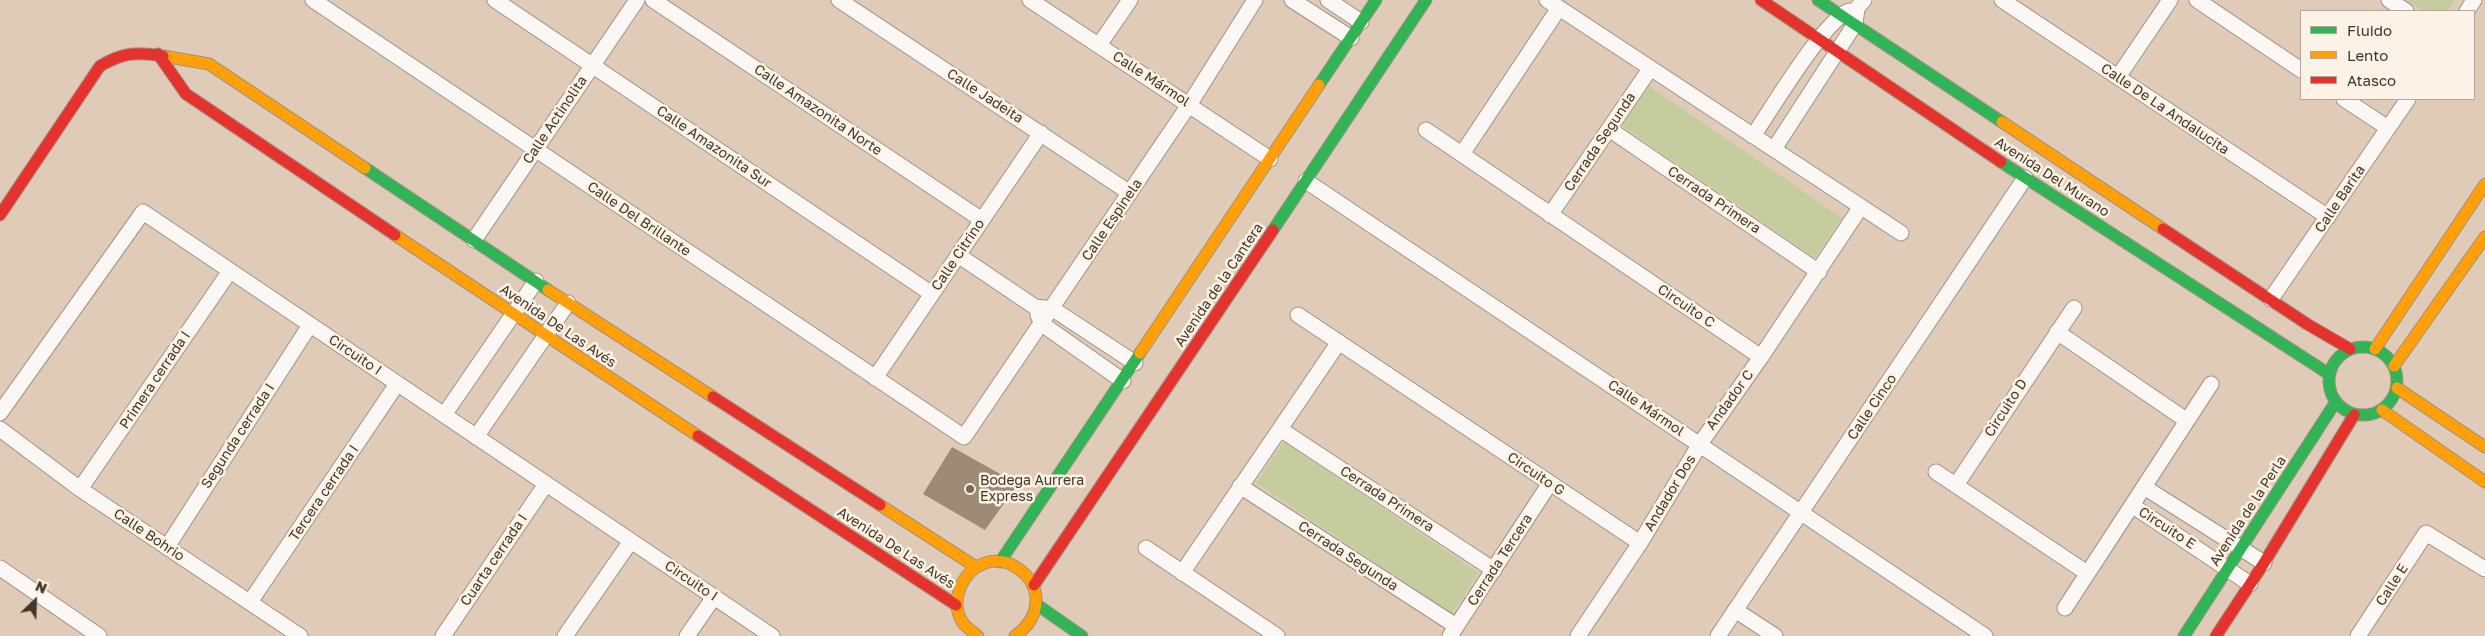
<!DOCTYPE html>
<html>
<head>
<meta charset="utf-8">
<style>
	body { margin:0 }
	#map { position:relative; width:2485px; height:636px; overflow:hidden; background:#dfcbb7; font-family:"Golos Text",sans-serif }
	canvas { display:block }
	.legend { position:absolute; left:2300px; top:10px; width:175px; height:90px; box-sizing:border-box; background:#fdf2e6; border:1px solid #b3a699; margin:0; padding:6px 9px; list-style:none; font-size:15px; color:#443526 }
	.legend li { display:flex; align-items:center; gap:10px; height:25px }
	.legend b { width:25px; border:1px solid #b3a699 }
	.north { position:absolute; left:10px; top:576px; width:50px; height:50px; -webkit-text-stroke:4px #fdf2e6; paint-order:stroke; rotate:24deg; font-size:14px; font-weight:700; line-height:20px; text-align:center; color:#443526 }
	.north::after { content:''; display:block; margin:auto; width:18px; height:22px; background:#443526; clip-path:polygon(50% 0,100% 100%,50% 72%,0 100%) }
</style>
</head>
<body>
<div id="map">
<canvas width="2485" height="636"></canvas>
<ul class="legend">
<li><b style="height:6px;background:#30b455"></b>Fluido</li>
<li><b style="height:6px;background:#ff9f0a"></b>Lento</li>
<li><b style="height:6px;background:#e5322d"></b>Atasco</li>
</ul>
<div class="north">N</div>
</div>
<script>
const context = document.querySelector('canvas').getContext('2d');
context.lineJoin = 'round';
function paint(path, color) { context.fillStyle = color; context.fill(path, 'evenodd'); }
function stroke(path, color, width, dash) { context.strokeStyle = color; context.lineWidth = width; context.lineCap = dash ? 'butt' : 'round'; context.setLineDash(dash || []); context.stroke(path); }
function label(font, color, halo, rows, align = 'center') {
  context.font = font + ' "Golos Text",sans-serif'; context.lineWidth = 5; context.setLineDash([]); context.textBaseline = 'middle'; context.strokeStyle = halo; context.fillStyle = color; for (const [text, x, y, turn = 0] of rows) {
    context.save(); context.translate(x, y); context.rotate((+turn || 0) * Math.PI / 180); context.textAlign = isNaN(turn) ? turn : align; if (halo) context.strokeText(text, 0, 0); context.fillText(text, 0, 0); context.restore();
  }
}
paint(new Path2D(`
	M2407,0H2455L2448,11H2424Z
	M1649,86L1842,218L1815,258L1622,126Z
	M1284,442L1479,573L1452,614L1256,483Z`), '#c5cd9f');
paint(new Path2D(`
	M952,447L1018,484L985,530L923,494Z`), '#9d8b77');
const street = new Path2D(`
	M313,0L964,437L1189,105L1255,0
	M495,0L932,294
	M653,0L982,220
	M839,0L1130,193
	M1030,0L1270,159
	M1292,0L1351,38
	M1328,0L1361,22
	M1547,0L1901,233
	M2002,0L2328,217
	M2197,0L2301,70
	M2389,0L2406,11
	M2467,11L2474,0
	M1099,45L1130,0
	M2118,77L2170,0
	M2344,99L2388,128
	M1609,129L1819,272
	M1426,130L1761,357
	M1753,136C1771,110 1824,20 1849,11
	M1774,149L1855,24L1857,8L1864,0
	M1462,154L1559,8
	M1306,181L1985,636
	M1550,215L1650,69
	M474,240L637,0
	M958,255L1035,307L1053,309L1135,363
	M2271,299L2408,99
	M1038,315L1042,324L1123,381
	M1298,315L1640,543
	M2057,332L2186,420
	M875,378L1041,133
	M0,413L143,212L772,636
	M444,415L536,281
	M0,429L80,489L300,636
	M1280,429L1494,570
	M476,437L568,303
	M1936,472L2087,573
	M1956,485L2074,308
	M1240,486L1456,626
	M2144,487L2264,563
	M80,489L230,271
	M2133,506L2250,584
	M167,547L310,325
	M1146,548L1277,636
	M0,568L99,636
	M1182,573L1339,342
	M250,602L397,384
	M2065,608L2211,384
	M1735,610L1775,636
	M443,636L546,484
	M565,636L631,541
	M687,636L714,597
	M1450,636L1550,483
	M1578,636L1640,543L1700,444L1761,357L1860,208
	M1718,636L2025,178
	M2358,636L2426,533L2485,569`);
const fast = new Path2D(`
	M1818,0L2002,122
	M1319,85L1376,0
	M2001,162L2329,374
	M365,168L548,290
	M1273,230L1426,0
	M2329 381a34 34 0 1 1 68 0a34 34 0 1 1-68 0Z
	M1000,562L1140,353
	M1036,604L1082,636
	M2184,636L2335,403`);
const slow = new Path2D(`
	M163,56L209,64L365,168
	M2002,122L2163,229
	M395,235L698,436
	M548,290L713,397
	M2375,349L2485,184
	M1140,353L1319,85
	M2394,366L2485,237
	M2397,388L2485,447
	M2382,410L2485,482
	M880,505L976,567
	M978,636C973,632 967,628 963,623C949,602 961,572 985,563C1007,555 1034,574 1036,597C1037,614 1028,627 1015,636`);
const jam = new Path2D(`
	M1761,0L2001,162
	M158,54L186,94L395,235
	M0,215L100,66C124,52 136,52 163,56
	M2163,229L2307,324L2350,349
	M713,397L880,505
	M698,436L956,605
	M1034,585L1273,230
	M2216,636L2264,563L2354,415`);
stroke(street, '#a19282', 17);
stroke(fast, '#a19282', 13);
stroke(slow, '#a19282', 13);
stroke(jam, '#a19282', 13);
stroke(street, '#faf7f4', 15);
stroke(fast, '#30b455', 11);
stroke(slow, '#ff9f0a', 11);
stroke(jam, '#e5322d', 11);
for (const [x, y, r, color] of [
	[970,489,5,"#7a6a59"]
]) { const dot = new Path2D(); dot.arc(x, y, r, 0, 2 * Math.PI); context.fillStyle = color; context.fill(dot); stroke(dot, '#fdf2e6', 2); }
label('14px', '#443526', '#fdf2e6', [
	["Calle Mármol",1151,79,33],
	["Calle Jadeita",985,96,33],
	["Calle De La Andalucita",2165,109,34],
	["Calle Amazonita Norte",818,110,34],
	["Calle Actinolita",555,120,-56],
	["Cerrada Segunda",1600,142,-56],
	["Calle Amazonita Sur",714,147,34],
	["Avenida Del Murano",2052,177,33],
	["Calle Barita",2340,199,-56],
	["Cerrada Primera",1714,200,34],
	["Calle Del Brillante",639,219,34],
	["Calle Espinela",1112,220,-56],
	["Calle Citrino",958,255,-56],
	["Avenida de la Cantera",1219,285,-56],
	["Circuito C",1686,306,34],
	["Avenida De Las Avés",558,326,34],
	["Circuito I",355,355,34],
	["Primera cerrada I",155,380,-56],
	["Andador C",1730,400,-54],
	["Calle Cinco",1872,407,-56],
	["Calle Mármol",1646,408,34],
	["Circuito D",2006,408,-57],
	["Segunda cerrada I",238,436,-57],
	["Circuito G",1536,474,34],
	["Tercera cerrada I",324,493,-56],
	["Andador Dos",1670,493,-59],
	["Cerrada Primera",1387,499,33],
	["Avenida de la Perla",2248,511,-57],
	["Circuito E",2167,528,33],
	["Calle Bohrio",149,535,34],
	["Avenida De Las Avés",896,548,33],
	["Cerrada Segunda",1348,556,33],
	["Cuarta cerrada I",494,560,-56],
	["Cerrada Tercera",1500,560,-57],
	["Circuito I",691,581,34],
	["Calle E",2392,585,-57]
]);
label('14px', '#443526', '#fdf2e6', [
	["Bodega Aurrera",980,481],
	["Express",980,497]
], 'left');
</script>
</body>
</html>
